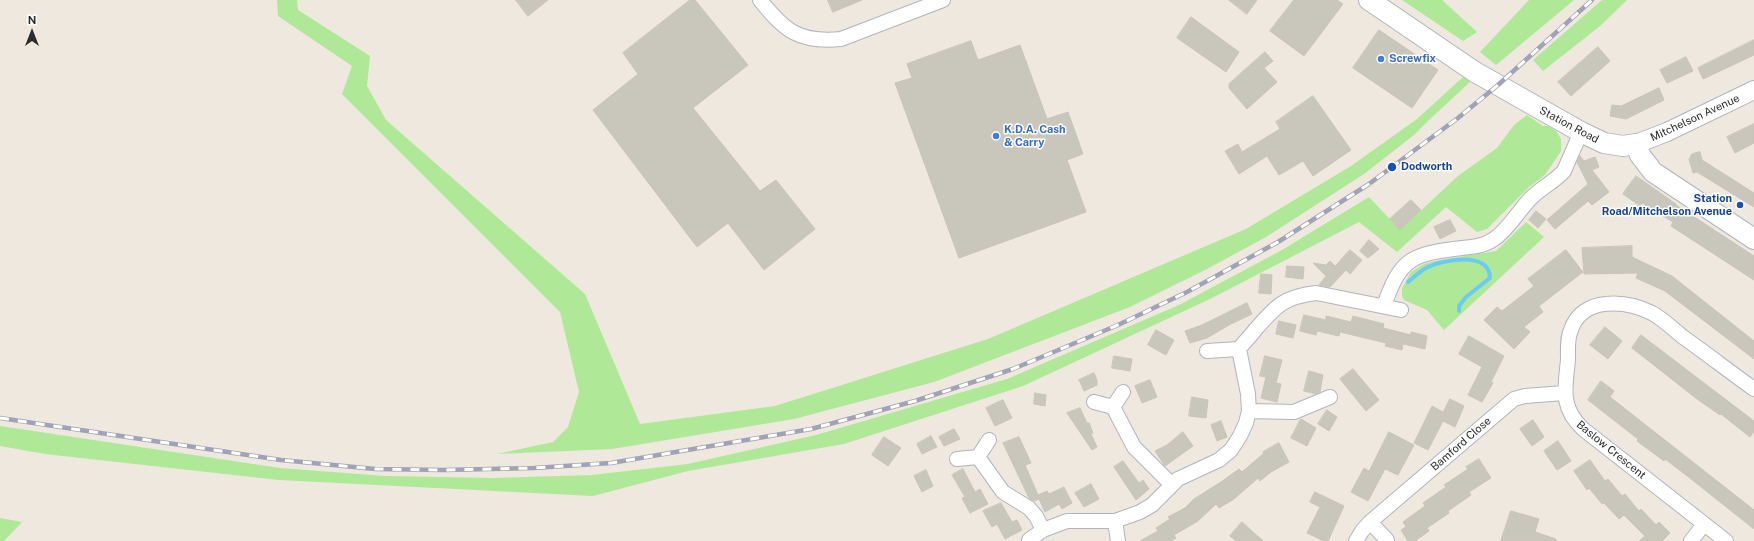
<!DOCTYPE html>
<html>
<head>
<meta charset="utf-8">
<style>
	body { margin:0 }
	#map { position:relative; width:1754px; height:541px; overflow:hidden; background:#eee8de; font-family:"Public Sans",sans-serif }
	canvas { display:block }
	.north { position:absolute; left:12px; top:12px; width:40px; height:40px; -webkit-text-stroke:3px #fff; paint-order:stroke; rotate:0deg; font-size:11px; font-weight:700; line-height:16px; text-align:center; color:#2c2c2c }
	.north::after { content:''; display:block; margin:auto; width:14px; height:18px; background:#2c2c2c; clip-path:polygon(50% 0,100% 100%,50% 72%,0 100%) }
</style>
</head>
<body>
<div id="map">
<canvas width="1754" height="541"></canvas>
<div class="north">N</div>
</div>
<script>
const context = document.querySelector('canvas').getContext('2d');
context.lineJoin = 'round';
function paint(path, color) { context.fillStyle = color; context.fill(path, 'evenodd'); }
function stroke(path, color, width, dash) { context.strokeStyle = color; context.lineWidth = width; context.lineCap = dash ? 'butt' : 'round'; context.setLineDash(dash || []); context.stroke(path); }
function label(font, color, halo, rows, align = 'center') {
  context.font = font + ' "Public Sans",sans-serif'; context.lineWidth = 3; context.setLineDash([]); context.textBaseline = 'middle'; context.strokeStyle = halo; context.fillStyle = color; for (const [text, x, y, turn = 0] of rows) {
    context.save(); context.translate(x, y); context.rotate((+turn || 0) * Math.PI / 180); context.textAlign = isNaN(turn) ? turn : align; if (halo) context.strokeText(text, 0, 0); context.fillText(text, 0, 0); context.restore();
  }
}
paint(new Path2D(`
	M277,0H297L298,10L370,56L367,86L386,120L585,294L640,424L775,406L988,339L1246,229L1351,166L1417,119L1463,77L1470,82L1429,120L1414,135L1364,174L1266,237L1207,269L1130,307L934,382L794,419L612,449L497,454L553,442L568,427L579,392L560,312L342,94L352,66L278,16Z
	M1402,0H1442L1477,32L1463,41Z
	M1529,0H1574L1496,65L1480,52Z
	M1602,0H1627L1600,26L1543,71L1533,60Z
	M1527,115L1543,126H1548L1556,131L1561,139V151L1545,175L1529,187L1487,229L1477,232L1446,207L1397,252L1359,222L1210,299L1023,386L844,444L688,471L593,496L279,480L45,454L0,446V426L280,468L385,476L494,478L592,475L688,464L816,435L1007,379L1179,305L1282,250L1369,197L1400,230L1458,176L1497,148L1514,125Z
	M1526,222L1544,237L1444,330L1427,310L1404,300L1402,296V288L1411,272L1424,264L1434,261L1496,251Z
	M0,518L22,522L4,541H0Z`), '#afe897');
stroke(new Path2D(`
	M1408,282C1414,277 1419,272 1426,268C1441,260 1490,250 1490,278L1466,297L1459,306V311`), '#6bcbf6', 4);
const building = new Path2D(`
	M516,0H548L528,16Z
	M690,0H695L748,65L693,108L760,191L776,180L815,229L764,270L728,223L697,247L593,110L638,74L623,53Z
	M828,0H862L833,12Z
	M1229,0H1257L1247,14Z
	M1294,0H1337L1343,4L1304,56L1270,31Z
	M1191,17L1239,52L1226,72L1177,38Z
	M1379,30L1438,70L1412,108L1353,68Z
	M1754,40V55L1703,79L1698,68Z
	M971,41L978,60L1020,45L1047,119L1068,112L1083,154L1067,160L1086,212L959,258L895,83L912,78L907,64Z
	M1598,47L1610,61L1571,96L1558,82Z
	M1265,52L1273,61L1264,68L1277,82L1247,109L1229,88V84Z
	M1686,57L1693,71L1667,83L1660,70Z
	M1659,88L1664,100L1626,119L1610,116L1612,105L1621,106Z
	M1313,96L1351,150L1313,176L1303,161L1279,175L1267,156L1239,174L1225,151L1238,144L1242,152L1280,129L1276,122Z
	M1754,124V143L1735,153L1727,137Z
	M1700,152L1702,160L1754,193V207L1697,172L1693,173L1689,159L1692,154Z
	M1580,156L1584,161L1595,157L1599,167L1592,170L1609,192L1592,205L1588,201L1555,229L1547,220L1588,184L1577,162Z
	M1636,176L1676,204V205L1754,256V280L1671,226L1673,222L1642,203L1640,206L1623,194Z
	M1411,200L1421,210L1400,230L1390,219Z
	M1536,211L1546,219L1538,228L1529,220Z
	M1450,220L1456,231L1440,239L1434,227Z
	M1369,240L1379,249L1368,258L1360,251Z
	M1632,246V257L1672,276L1754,341V359L1665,291L1636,278L1638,273L1584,274L1582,248Z
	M1350,250L1362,260L1350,274L1346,270L1330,287L1319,285L1326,276L1313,263L1326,265L1330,261L1335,266Z
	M1566,250L1583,272L1539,306L1543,312L1524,327L1530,332L1514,349L1484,320L1497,307L1502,311L1534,286L1528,279Z
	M1287,266L1304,267L1303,279L1286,277Z
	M1261,274L1272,275L1271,294L1259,293Z
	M1247,303L1252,314L1229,325L1207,338L1190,343L1185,331L1202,325Z
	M1304,315L1326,320V316L1351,322L1353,316L1384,324L1383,328L1411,335V332L1427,336L1425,349L1403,344L1402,350L1385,346L1386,343L1340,332L1339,336L1317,331L1316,335L1300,331Z
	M1279,321L1296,325L1293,338L1276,334Z
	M1605,327L1622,341L1608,359L1590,345Z
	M1156,330L1174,340L1166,355L1148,345Z
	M1641,335L1754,421V431L1750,437L1721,414L1720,415L1697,399L1632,348Z
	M1469,336L1504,356L1491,382L1493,383L1482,402L1468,395L1482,367L1459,354Z
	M1114,356L1132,359L1130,371L1112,368Z
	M1265,356L1282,360L1276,383L1281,384L1277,402L1261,398L1266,377L1260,376Z
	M1353,369L1379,400L1366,411L1340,379Z
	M1309,371L1323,375L1320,392L1316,394L1304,391Z
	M1094,373L1097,380V385L1084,391L1079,380Z
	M1150,380L1157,397L1142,403L1135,386Z
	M1601,381L1614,391L1610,397L1754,510V529L1686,475L1665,459L1664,461L1637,441L1638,439L1588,400Z
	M1035,393L1046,395L1045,406L1034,404Z
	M1192,397L1208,400L1206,418L1189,416Z
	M1450,399L1464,406L1455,427L1443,421L1428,450L1414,443L1432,406L1443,412Z
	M1003,400L1012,418L995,426L986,408Z
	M1080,408L1087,423H1089L1093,433L1091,434L1097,447L1092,450L1067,413Z
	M1327,410L1337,417L1329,431L1318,424Z
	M1301,419L1316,428L1307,446L1291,438Z
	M1533,420L1544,437L1532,446L1520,429Z
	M1221,421L1227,437L1217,441L1211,425Z
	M954,429L960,439L944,446L939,437Z
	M1183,432L1193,446L1165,466L1155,451L1167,445Z
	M1389,432L1414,445L1398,475L1385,469L1368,501L1351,492L1364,468L1369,471Z
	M931,436L937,447L922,454L917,444Z
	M884,437L901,448L888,466L872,455Z
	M1019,437L1031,463L1025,465L1038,495L1047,491L1049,494L1064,487L1072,503L1062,509L1059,504L1045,512L1039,499L1034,501L1029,498L1003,443Z
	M1558,441L1571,461L1557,470L1544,451Z
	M1279,443L1289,462L1271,472L1260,481L1258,478L1234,499L1219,508L1216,504L1198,521L1174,535L1176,538L1170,541H1140L1158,531L1156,528L1170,519L1168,517L1185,508L1194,499L1221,482L1239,469L1242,472L1264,453L1263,452Z
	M1479,459L1491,478L1469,492L1471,495L1448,511L1449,513L1427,528L1429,531L1415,541H1408L1401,530L1406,527L1403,522L1425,506L1423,503L1446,487L1444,485L1468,469L1466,467Z
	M1590,460L1605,481L1608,479L1622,496L1625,494L1639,511L1641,509L1656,525L1659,522L1670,533L1662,541H1639L1645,536L1624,515L1619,519L1604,503L1602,504L1589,488L1587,490L1574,471Z
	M1123,461L1139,483L1143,480L1149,489L1136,500L1114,467Z
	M963,469L975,492L980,489L988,504L970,513L962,498L965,497L952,475Z
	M926,470L933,486L922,492L914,476Z
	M1091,484L1099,499L1084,507L1075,493Z
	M1315,492L1344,506L1328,541H1324L1307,533L1320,507L1310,502Z
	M1001,503L1012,522L1017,520L1022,530L1005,539L997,524L992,527L983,511Z
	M1511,511L1539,519L1535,532L1556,539V541H1501Z
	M1242,522L1263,541H1236L1230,536Z`);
paint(building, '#c9c6bc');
stroke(building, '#cac4b7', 1);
const minor = new Path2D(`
	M760,0C785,31 799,43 841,39L943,0
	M1384,306C1401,257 1412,254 1462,248C1473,247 1484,246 1494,239C1509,229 1518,211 1531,198C1541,188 1554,182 1564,171L1581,132
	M1207,351L1239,349C1244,342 1250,337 1255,330C1276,306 1283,297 1316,293L1401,310
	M1094,402L1113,407L1123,392
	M1113,407L1134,447L1171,484
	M1249,411L1294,412L1330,397
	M978,457L1003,492L1029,508L1036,516L1043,530
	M957,459L978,457L989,440
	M1115,521L1118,541
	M1370,522L1387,540
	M1029,540L1043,530L1067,521H1115L1140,512L1152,505L1178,479L1219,460L1231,450L1240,436L1246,423L1249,411L1248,394L1239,349
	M1356,541L1362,531L1370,522L1514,399L1525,396L1564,393
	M1691,541L1704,524
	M1726,541L1583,429C1560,407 1565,389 1568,360C1568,350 1567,338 1571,330C1582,296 1626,300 1652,313C1663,319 1673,329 1683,337C1707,354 1730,372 1754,389`);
const tertiary = new Path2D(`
	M1636,144L1667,132L1754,90`);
const secondary = new Path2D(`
	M1369,0L1475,72L1581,132L1604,143L1623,146L1636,144L1640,155L1653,172L1754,239`);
stroke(minor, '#b2b3c0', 16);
stroke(tertiary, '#b2b3c0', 20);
stroke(secondary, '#b2b3c0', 22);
stroke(minor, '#fff', 14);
stroke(tertiary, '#fff', 18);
stroke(secondary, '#fff', 20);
const rail = new Path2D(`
	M0,418L281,460L375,469L444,470L534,468L611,463L811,429L915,401L1013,369L1118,325L1187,292L1278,242L1369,184L1458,118L1498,85L1592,0`);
stroke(rail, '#a0a2b7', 4.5);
stroke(rail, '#fff', 3, [9]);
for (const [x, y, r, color] of [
	[1381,59,4,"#3f7fe0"],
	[996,136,4,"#3f7fe0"],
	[1392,167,5,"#1a4fb4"],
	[1740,205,4,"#1a4fb4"]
]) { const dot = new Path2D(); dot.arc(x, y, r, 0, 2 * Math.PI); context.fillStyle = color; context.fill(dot); stroke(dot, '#fff', 1.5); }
label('bold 11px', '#366cbe', '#fff', [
	["Screwfix",1389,59],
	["K.D.A. Cash",1004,130],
	["& Carry",1004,143]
], 'left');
label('11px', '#2c2c2c', '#fff', [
	["Mitchelson Avenue",1695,118,-25],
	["Station Road",1569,125,28],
	["Bamford Close",1461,444,-41],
	["Baslow Crescent",1611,450,39]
]);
label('bold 11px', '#164399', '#fff', [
	["Dodworth",1401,167],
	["Station",1732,199,"right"],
	["Road/Mitchelson Avenue",1732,212,"right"]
], 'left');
</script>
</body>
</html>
